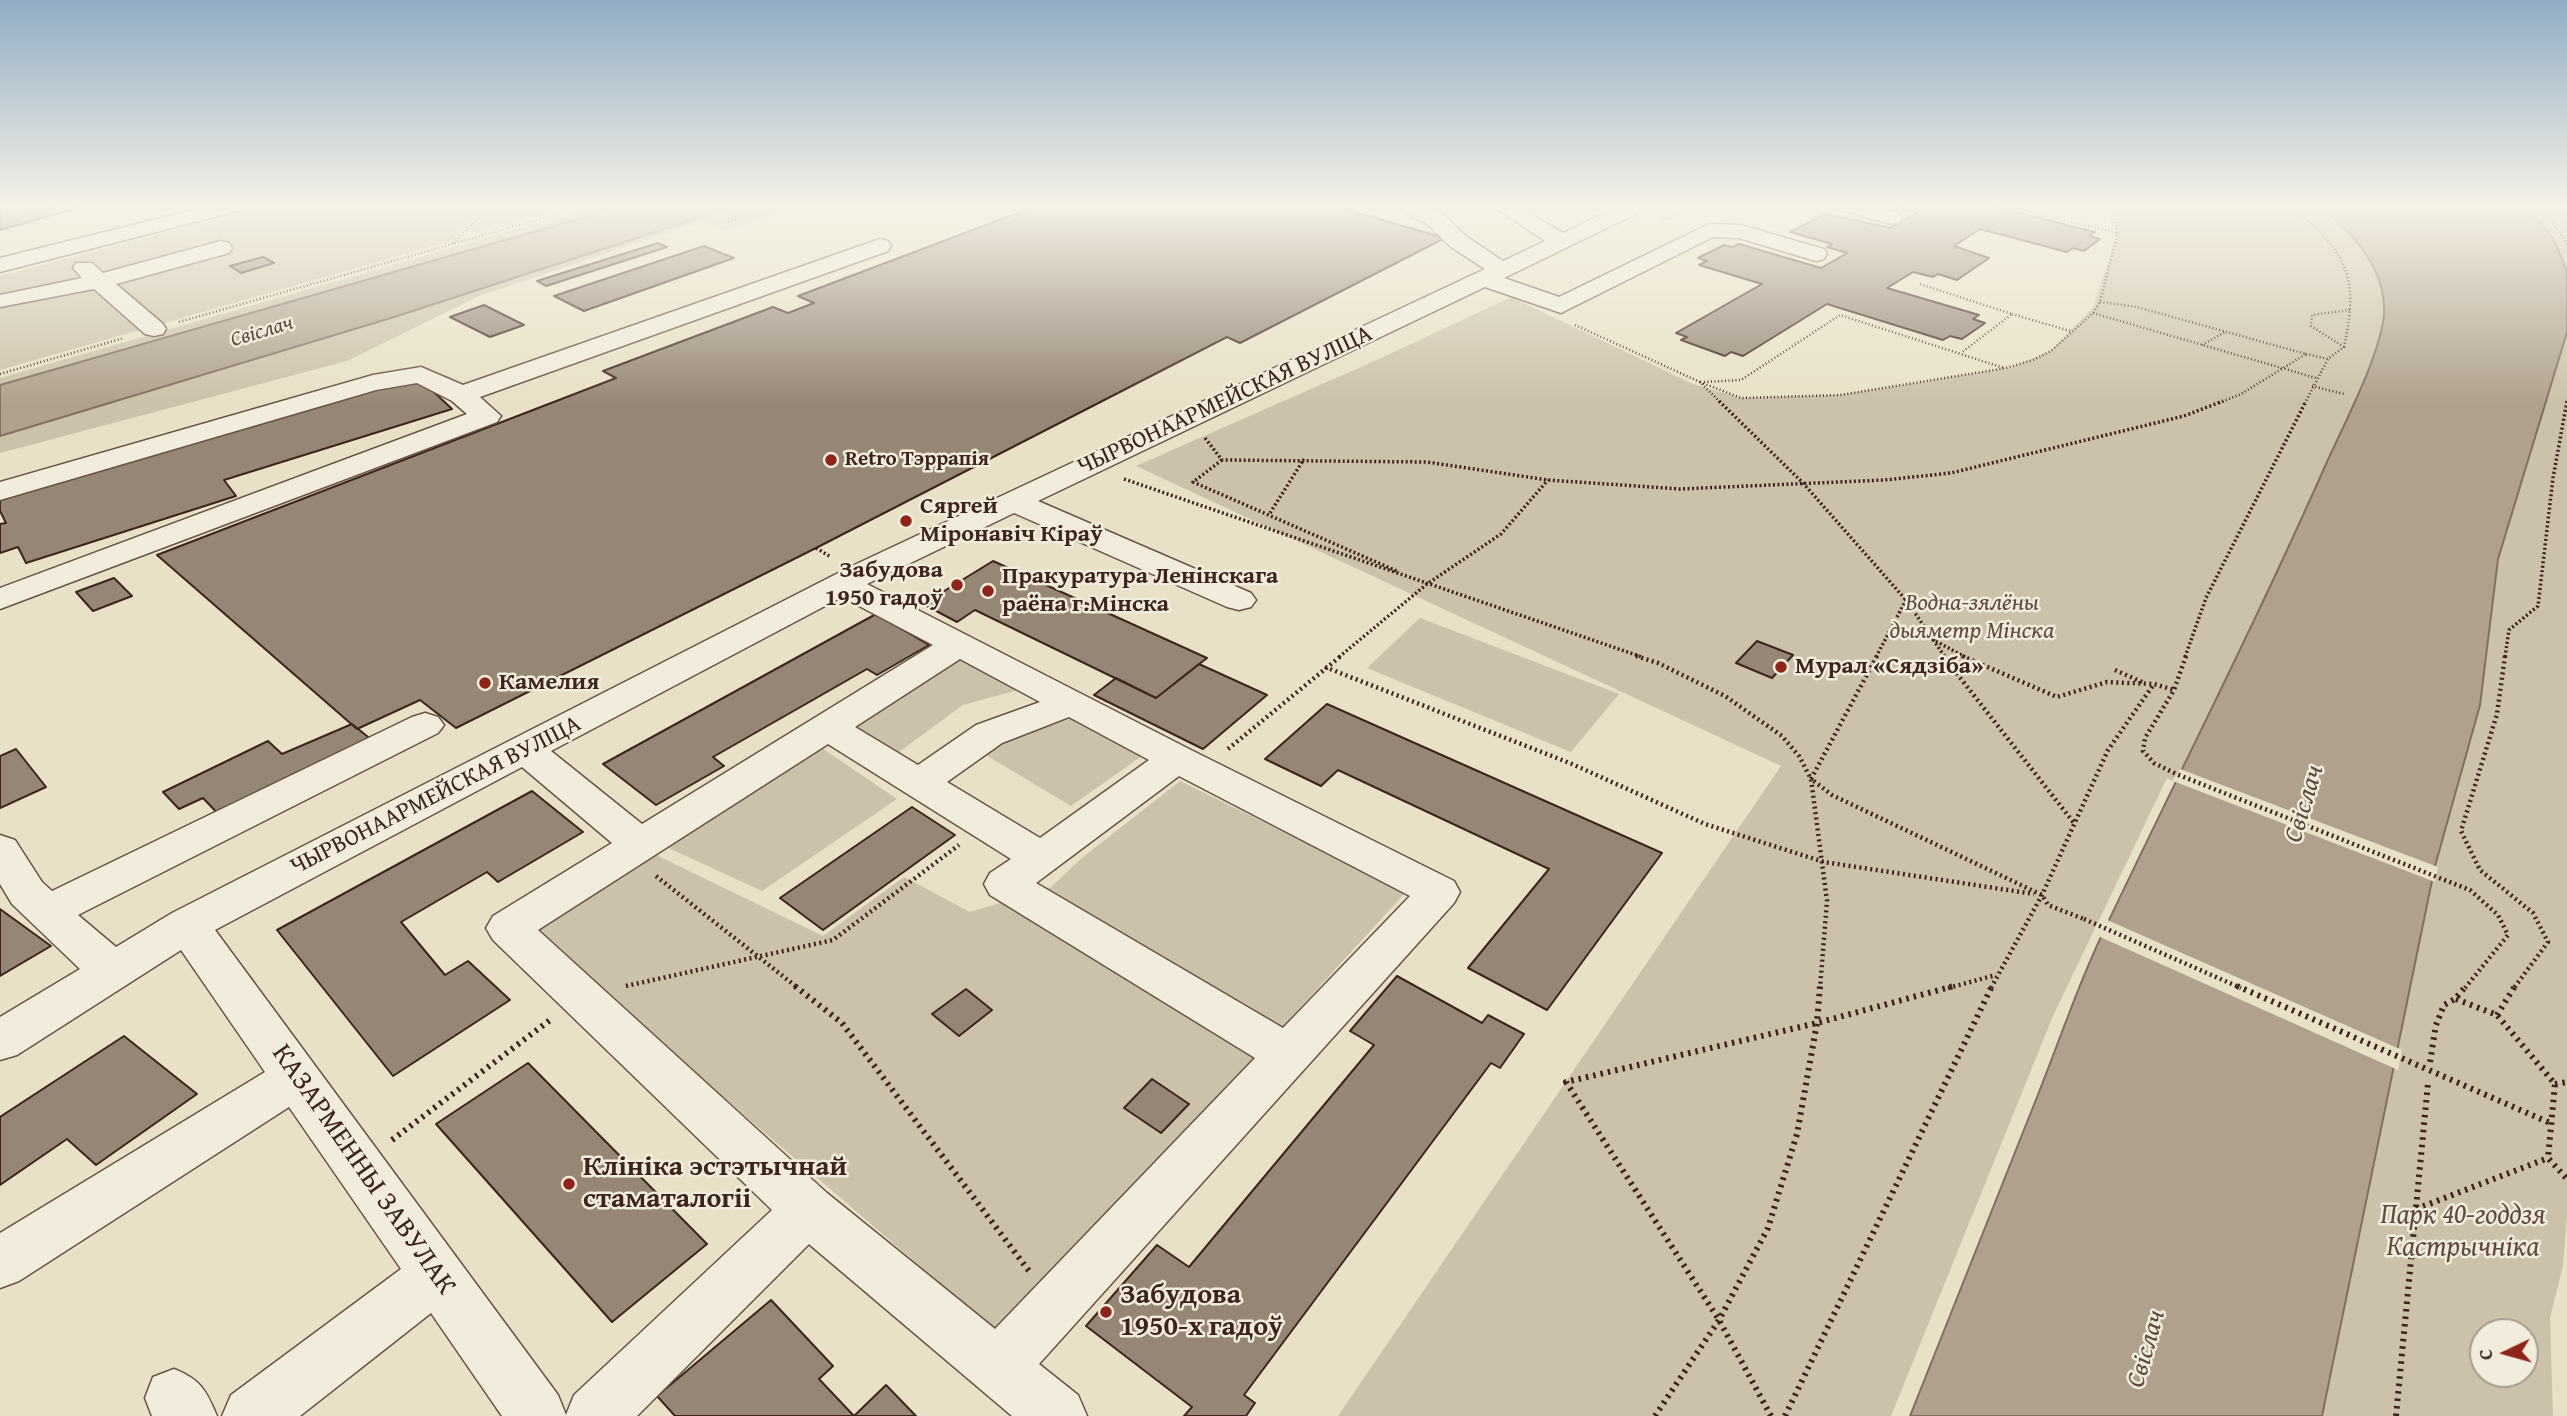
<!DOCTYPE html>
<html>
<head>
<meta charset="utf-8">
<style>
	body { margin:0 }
	#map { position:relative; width:2567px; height:1416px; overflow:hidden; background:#e9e1c7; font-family:"Gentium Book Plus",serif }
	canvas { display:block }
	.north { position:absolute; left:2469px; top:1318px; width:70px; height:70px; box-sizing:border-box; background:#f1ecdb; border:2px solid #a99c8f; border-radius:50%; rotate:265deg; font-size:19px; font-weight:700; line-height:28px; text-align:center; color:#3d241c }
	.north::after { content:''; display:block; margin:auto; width:24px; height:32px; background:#8f2418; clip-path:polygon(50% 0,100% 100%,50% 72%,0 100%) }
</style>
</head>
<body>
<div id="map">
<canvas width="2567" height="1416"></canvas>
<div class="north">С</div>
</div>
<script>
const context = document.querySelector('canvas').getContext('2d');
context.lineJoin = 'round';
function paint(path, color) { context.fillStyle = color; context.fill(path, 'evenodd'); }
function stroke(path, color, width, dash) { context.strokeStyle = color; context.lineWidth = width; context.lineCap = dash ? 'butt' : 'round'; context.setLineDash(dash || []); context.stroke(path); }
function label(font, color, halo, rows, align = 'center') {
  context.font = font + ' "Gentium Book Plus",serif'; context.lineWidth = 5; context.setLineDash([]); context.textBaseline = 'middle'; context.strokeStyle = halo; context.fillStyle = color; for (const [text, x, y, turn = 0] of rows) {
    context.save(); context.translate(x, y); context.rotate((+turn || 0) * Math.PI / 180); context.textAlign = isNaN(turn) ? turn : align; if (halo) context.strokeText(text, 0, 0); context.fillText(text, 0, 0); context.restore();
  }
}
paint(new Path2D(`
	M273,205H489L451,241L0,370V276Z
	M496,205H573L481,233L470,231Z
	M601,205H627L0,385V378Z
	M739,205H809L789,209L726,232L704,221L479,296L347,361L0,453V436L391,318Z
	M2109,205H2317C2348,229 2382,261 2384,303C2386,344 2351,409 2334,447C2287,553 2237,657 2187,761L2172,781L2167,778L2053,1016L1891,1416H1338L1781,766L1136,466L1379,359L1511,297L1693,384L1740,398L1840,395L1897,386L2012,367L2051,351L2093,307L2118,232Z
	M2517,205H2567V271C2553,240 2545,226 2517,205Z
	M2567,332V1215L2563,1266L2550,1318L2553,1416H2322L2435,866L2480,705L2498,559ZM2483,1332H2525V1374H2483Z
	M1420,618L1619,694L1571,752L1367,668Z
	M956,656L1018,690L963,705L895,755L848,727Z
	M1075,717L1146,753L1071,806L986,755L1000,743Z
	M819,746L897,799L762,891L662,845Z
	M1180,781L1406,892L1000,1335L528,929L654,854L823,936L904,877L970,912L1050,888L1082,858Z`), '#ccc1aa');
const water = new Path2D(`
	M627,205H739L391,318L0,436V385Z
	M2317,205H2517L2542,224L2553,238L2567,271V332L2498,559L2480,705L2435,866L2322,1416H1910C1953,1308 1996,1200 2039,1092C2062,1034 2082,974 2110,918C2182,767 2258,618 2326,464C2343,426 2381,354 2384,314C2386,267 2352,232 2317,205Z`);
paint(water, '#afa18d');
stroke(water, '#816f60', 2);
paint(new Path2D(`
	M2180,769L2438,867L2435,882L2173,781Z
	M2105,919L2402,1050L2398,1070L2098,936Z`), '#e9e1c7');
const building = new Path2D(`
	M0,205H28L27,211L64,205H88L0,230Z
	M1039,205H1330L1445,238L1240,343L1227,337L816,548L456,728L420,700L357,729L157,555L616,378L603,371L773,307L788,313L814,303L798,296Z
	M1888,205H1988L2095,232L2089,236L2100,239L2084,251L2073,248L2067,252L1980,229L1954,246L1989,258L1957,280L1938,274L1933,277L1913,272L1887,288L1979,315L1973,319L1985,323L1962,339L1950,336L1943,340L1827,304L1743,356L1731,352L1725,356L1681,340L1687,337L1676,333L1762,284L1699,265L1707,261L1698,258L1724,245L1732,247L1739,244L1821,268L1847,253L1827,247L1832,244L1790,232L1825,214L1890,228L1917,213Z
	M658,243L667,247L546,286L537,281Z
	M704,246L734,258L584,311L554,296Z
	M263,257L274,263L241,273L230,266Z
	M484,305L524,325L490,337L450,317Z
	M418,377L452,409L224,480L236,496L26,563L18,547L0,553V524L6,523L0,511V497Z
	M993,561L1207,658L1156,698L975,610L957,622L923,604Z
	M114,578L132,596L93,611L76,592Z
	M876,614L929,645L877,675L867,669L713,757L724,766L656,805L603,764Z
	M1757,641L1793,655L1772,678L1736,663Z
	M1199,664L1267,695L1203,749L1094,695L1116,678L1156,698Z
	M1327,704L1662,853L1547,1010L1468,968L1549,869L1338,770L1321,786L1265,759Z
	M352,724L373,741L221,817L203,798L179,809L163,792L268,741L282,754Z
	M16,749L46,787L0,808V756Z
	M532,791L583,832L498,882L487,872L401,922L445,975L468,961L510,1000L393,1076L277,930Z
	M912,807L955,835L823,930L780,898Z
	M0,909L51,946L0,976Z
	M1397,976L1482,1023L1488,1015L1524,1034L1500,1068L1491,1063L1244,1395L1255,1403L1246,1416H1184L1192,1407L1086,1326L1157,1245L1189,1267L1374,1045L1350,1031Z
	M966,989L992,1010L959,1036L932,1014Z
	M124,1036L197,1094L96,1165L67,1139L0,1185V1117Z
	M528,1063L707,1244L612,1322L436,1124Z
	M1152,1079L1189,1104L1161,1133L1124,1108Z
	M771,1300L833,1366L819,1379L854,1416L886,1385L916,1416H675L657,1396Z`);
paint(building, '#968675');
stroke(building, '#3d241c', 2);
const minor = new Path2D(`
	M213,205H249L246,209L0,272V258Z
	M1394,205H1422L1443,214L1467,237L1503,261L1545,241L1491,205H1516L1563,233L1622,205H1649L1646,209L1504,278L1559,297L1709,224L1741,225L1824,249L1827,254L1824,259L1816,261L1739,238L1713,237L1561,313L1485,287L1038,501L1251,593L1256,600L1251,607L1239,610L1227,607L1014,513L867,584L1191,750L1454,881L1460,892L1454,903L1039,1364L1078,1395L1087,1416H1012L809,1244L637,1416H502L431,1313L300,1416H222L231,1395L401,1269L289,1107L19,1281L0,1288V1233L265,1072L181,950L17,1055L0,1060V1017L80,969L12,904L0,884V835L15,840L42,882L52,891L412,717L425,713L438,717L444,725L438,733L78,915L116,947L172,913L850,567L1485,269L1451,247L1427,224L1397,209ZM842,597L933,645L642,824L551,751ZM960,659L1040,702L976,725L918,765L855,727ZM1069,717L1149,760L1040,838L947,782L1002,743ZM828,744L1011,859L990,873L984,884L990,895L1255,1058L995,1329L827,1193L538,930ZM522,767L612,843L493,916L486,928L493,940L772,1210L574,1395L566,1415L558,1395L215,930ZM1179,776L1410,896L1283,1028L1036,883Z
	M1833,205H1868L1899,213L1902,218L1899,223L1891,224L1836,209Z
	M880,239L888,241L891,246L888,251L480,397L501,416L497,422L0,609V588L467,414L452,401L417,383L376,390L0,500V482L373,375L421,367L463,385Z
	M221,241L229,243L232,248L229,253L116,284L163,324L166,329L163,334L154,336L145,334L94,289L0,307V295L82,278L73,268L76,263H92L103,273Z
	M174,1369C201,1380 206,1390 217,1416H152L145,1398L153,1377Z`);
stroke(minor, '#685347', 3);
stroke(new Path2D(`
	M2011,205L2009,207L2117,233
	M2289,205C2346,251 2360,274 2344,347L2328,359L2305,403
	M2542,205L2567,244
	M1661,221L1692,205
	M728,222L781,205
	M453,243L492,205
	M1920,284L2012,314L1961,353
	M2100,302L2137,307L2306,354L2241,394L2219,403
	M2093,313L2316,378
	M2012,314L2070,331
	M179,322L589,205
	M1575,325L1700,382L1721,403
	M2202,345L2225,332
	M2344,347L2311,326L2312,315L2350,310
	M2306,354L2328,359
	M0,374L124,338
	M1700,382L1741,398L1840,395L2006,368L2033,360L2051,351L2093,313L2100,302L2118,232L2107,205
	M1704,382L1741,380L1840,315L2004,368
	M2312,386L2344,394`), '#3d241c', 2.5, [1, 2.5]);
stroke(new Path2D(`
	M1719,401L1803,483L1906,600
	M1205,438L1222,460L1427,462L1548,480L1680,489L1884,480L1951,473L2184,416L2223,401
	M1222,460L1193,482L1399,572
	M1124,479L1642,657
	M1270,513L1304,459
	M816,548L831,557
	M1932,639L1965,657
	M1339,657L1427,584L1501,534L1548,480
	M1876,657L1906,600L1945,657
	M2185,657L2206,598L2306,401
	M2505,657L2509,630L2538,606L2553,478L2567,401`), '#3d241c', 3.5, [2, 2.5]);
stroke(new Path2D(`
	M1636,656L1658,663L1725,696L1782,736L1799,756L1811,779L1827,901L1820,988
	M1877,656L1811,779L1832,795L2042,895L2048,905L2084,919
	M1943,656L2074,823
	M1962,656L2057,697L2107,682L2153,684
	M2186,656L2174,690L2145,738L2143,751L2154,763L2176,774L2470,890L2498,915L2508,935L2465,988
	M2505,656L2497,714L2461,831L2480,870L2533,913L2548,942L2514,988
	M1325,667L1572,764L1705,824L1824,862L2034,894
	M2115,670L2142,682
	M1228,749L1341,656
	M656,876L798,988
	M626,986L833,940L959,845
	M1948,988L1996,975
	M1991,988L2042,895L2108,750L2154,684L2174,690`), '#3d241c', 4.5, [2, 3.5]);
stroke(new Path2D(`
	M795,986L842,1023L1029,1271
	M2456,999L2497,1015L2555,1084L2548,1158L2567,1179
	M2497,1015L2515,986
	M2430,1062L2436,1025L2444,1005L2455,999L2466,986
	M2555,1084L2567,1082
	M392,1140L550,1020
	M2416,1209L2548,1158
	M1655,1416L1719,1320L1768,1228L1797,1134L1817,1023L1820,986
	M1771,1416L1719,1320L1566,1082L1817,1023L1954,986
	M1785,1416L1992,986
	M2396,1416L2428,1083`), '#3d241c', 6, [2.5, 5]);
paint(minor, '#f1ecdb');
stroke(new Path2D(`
	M2084,919L2241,988`), '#3d241c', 4.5, [2, 3.5]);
stroke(new Path2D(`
	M2237,986L2550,1123`), '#3d241c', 6, [2.5, 5]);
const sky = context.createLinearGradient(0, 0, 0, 404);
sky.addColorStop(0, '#91acc4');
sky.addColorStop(0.51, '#f5f2e6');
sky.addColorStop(1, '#f5f2e600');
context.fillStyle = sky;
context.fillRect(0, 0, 2567, 404);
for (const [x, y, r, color] of [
	[831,460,7,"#8f2418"],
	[906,521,7,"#8f2418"],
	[957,585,7,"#8f2418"],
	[988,591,7,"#8f2418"],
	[1781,667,7,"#8f2418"],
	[485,683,7,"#8f2418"],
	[569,1184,7,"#8f2418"],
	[1106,1312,7,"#8f2418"]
]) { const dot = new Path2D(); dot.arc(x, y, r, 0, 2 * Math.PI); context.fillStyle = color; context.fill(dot); stroke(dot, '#f1ecdb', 2.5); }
label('italic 21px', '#5f4a3e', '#f1ecdb', [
	["Свіслач",262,332,-17]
]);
label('bold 21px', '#3d241c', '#f1ecdb', [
	["Retro Тэррапія",845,460]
], 'left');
label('24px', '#3d241c', '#f1ecdb', [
	["ЧЫРВОНААРМЕЙСКАЯ ВУЛІЦА",1225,401,-25],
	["ЧЫРВОНААРМЕЙСКАЯ ВУЛІЦА",436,796,-27]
]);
label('bold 24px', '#3d241c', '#f1ecdb', [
	["Сяргей",920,507],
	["Міронавіч Кіраў",920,535],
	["Забудова",943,571,"right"],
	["1950 гадоў",943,599,"right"],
	["Пракуратура Ленінскага",1002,577],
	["раёна г.Мінска",1002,605],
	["Мурал «Сядзіба»",1795,667],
	["Камелия",499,683]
], 'left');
label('italic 24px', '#614b40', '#f1ecdb', [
	["Водна-зялёны",1972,604],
	["дыяметр Мінска",1972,632]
]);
label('italic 26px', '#5f4a3e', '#f1ecdb', [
	["Свіслач",2305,804,-73],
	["Свіслач",2147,1349,-74]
]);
label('bold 28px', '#3d241c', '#f1ecdb', [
	["Клініка эстэтычнай",583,1168],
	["стаматалогіі",583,1200],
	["Забудова",1120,1296],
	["1950-х гадоў",1120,1328]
], 'left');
label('28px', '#3d241c', '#f1ecdb', [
	["КАЗАРМЕННЫ ЗАВУЛАК",363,1170,55]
]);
label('italic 28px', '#614b40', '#f1ecdb', [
	["Парк 40-годдзя",2463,1216],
	["Кастрычніка",2463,1248]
]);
</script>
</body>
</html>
